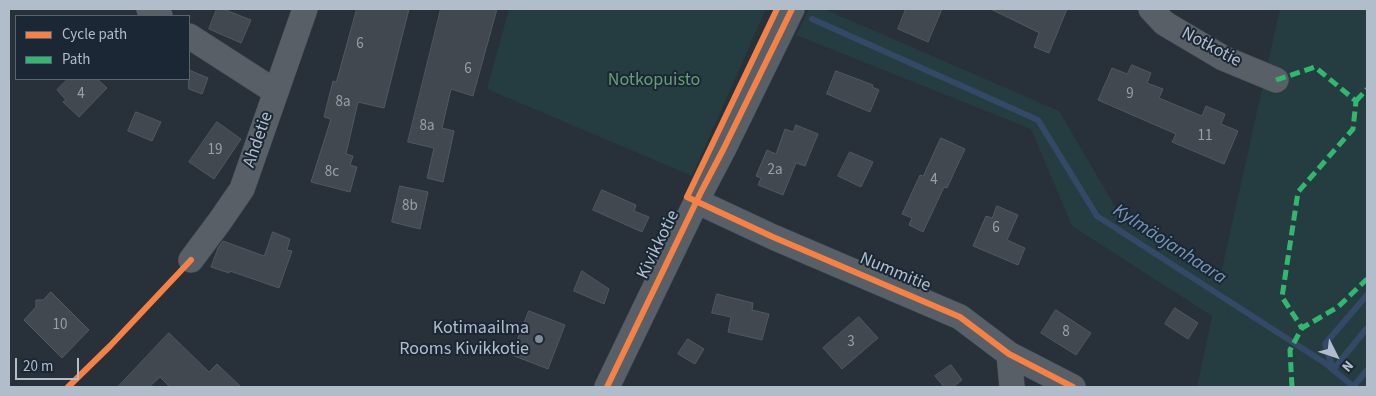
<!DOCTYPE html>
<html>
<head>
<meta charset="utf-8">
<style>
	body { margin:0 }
	#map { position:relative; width:1376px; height:396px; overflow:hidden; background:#283039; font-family:"Source Sans 3",sans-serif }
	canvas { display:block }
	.frame { position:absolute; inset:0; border:10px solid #b2bdcb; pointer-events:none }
	.legend { position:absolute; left:15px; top:15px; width:175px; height:65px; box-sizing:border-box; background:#1b2735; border:1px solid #576371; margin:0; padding:6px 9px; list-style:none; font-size:15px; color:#b2bdcb }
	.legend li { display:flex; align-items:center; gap:10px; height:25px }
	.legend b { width:25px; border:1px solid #576371 }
	.north { position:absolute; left:1311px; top:331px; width:50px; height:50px; -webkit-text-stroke:4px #1b2735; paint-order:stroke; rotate:131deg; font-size:14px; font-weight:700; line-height:20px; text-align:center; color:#b2bdcb }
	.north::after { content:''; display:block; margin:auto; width:18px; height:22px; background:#b2bdcb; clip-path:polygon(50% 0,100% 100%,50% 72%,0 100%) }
	.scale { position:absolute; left:15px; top:358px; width:64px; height:22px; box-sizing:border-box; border:2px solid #b2bdcb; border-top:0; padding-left:6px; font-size:15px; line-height:18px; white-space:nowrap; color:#b2bdcb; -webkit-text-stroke:4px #1b2735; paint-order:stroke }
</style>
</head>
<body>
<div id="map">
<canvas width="1376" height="396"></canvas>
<div class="frame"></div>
<ul class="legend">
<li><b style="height:6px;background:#f48246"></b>Cycle path</li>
<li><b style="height:6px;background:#33b770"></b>Path</li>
</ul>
<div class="north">N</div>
<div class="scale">20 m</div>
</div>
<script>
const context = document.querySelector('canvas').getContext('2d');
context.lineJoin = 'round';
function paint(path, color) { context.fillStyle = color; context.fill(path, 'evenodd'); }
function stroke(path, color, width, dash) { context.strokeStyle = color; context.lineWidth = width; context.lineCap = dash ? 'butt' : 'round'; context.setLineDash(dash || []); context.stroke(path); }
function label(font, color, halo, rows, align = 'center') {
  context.font = font + ' "Source Sans 3",sans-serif'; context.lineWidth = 4; context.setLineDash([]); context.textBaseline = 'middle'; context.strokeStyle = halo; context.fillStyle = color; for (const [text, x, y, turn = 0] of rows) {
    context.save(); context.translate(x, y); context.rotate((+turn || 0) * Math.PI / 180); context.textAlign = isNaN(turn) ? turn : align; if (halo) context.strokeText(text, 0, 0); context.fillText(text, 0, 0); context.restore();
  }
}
paint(new Path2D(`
	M509,9H766L692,176L487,89Z
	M809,9H824L1059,111L1123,220L1221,273L1280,9H1367V387H1197L1212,316L1072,226L1031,129L796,35Z`), '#253d40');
stroke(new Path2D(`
	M812,19L1038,120L1097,216L1325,363L1354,387
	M1333,369L1325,344L1367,295
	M1333,370L1367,328
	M1353,387L1367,370`), '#334965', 6);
const building = new Path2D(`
	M217,9H223L251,20L241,43L209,29Z
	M357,9H409L384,108L358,102L346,154L353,156L350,165L357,167L350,192L311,182L331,119L324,117L333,81L336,82Z
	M441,9H497L473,96L451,89L442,128L454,131L443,182L427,178L434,148L408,142Z
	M906,9H942L928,42L898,29Z
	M991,9H1067L1049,53L1034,47L1039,33Z
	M1132,65L1151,73L1147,83L1163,89L1159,98L1202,116L1206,106L1225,114L1221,124L1238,131L1224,164L1172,142L1176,134L1098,100L1112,68L1127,74Z
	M189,70L208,78L202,94L189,89Z
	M836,71L873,85L872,87L879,90L870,112L827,94Z
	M68,79H97L107,88L79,117L63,102L66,100L57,90Z
	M136,112L161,122L152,141L128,131Z
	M217,122L241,139L214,179L189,162Z
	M796,125L818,134L805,166L796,163L783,195L758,185L761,178L756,176L767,150L776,154L785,129L793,132Z
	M941,138L965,149L947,188L944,187L923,232L909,225L912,218L902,214L920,175L923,176Z
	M850,152L873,162L861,187L838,176Z
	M400,186L428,192L420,229L392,222Z
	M602,190L636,205L634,211L649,217L642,232L593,210Z
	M997,206L1018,215L1007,240L1025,248L1018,265L973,246L986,216L992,218Z
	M273,232L290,239L287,250L292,251L279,288L230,271L229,273L211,267L218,248L223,241L264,256Z
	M582,271L609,289L604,304L574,291Z
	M51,292L89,330L62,358L24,320L36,307V300H43Z
	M717,294L753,303L752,310L769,314L762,340L728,332L731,317L712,313Z
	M1175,308L1198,323L1188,339L1165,324Z
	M1056,310L1091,333L1076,355L1041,333Z
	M529,311L565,325L548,369L512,355Z
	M859,317L878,338L842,369L823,348Z
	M169,333L209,372L217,364L241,387H170L160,377L149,387H118Z
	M688,339L704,349L695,364L678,354Z
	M951,365L962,380L953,387H944L935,376Z`);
paint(building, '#414850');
stroke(building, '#505861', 1);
const minor = new Path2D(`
	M149,9L160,16
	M1151,9L1164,23L1223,58L1276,80
	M189,36L276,92
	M696,201L773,237L960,317L1009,354L1073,387
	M191,260L220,221L242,189L305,9
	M1009,354L1012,387
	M607,387L701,192L723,150L792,9`);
stroke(minor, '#454b52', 26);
stroke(minor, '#595f67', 25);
stroke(new Path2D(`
	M1276,80L1315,67L1356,101L1353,129L1298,192L1282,297L1302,328
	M1356,101L1367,89
	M1292,387L1290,350L1302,328L1338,307L1367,279`), '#33b770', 5, [10, 5]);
stroke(new Path2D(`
	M777,9L687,197L773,237L960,317L1009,354L1073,387
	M68,387L110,346L191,260
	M607,387L701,192L723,150L792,9`), '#f48246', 6);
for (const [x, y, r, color] of [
	[539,339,5,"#828c98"]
]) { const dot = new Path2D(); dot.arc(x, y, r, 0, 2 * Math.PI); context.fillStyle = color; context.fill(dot); stroke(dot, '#1b2735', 2); }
label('15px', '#96a0ac', null, [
	["6",360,45],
	["6",468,70],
	["4",81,95],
	["9",1130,95],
	["8a",343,103],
	["8a",427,127],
	["11",1205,137],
	["19",215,151],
	["2a",775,171],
	["8c",332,173],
	["4",934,181],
	["8b",410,207],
	["6",996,229],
	["10",60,326],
	["8",1066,333],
	["3",851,343]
]);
label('18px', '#b2bdcb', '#1b2735', [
	["Notkotie",1211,48,28],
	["Ahdetie",259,140,-71],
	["Kivikkotie",659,245,-64],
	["Nummitie",895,273,23]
]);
label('18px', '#669e71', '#1b2735', [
	["Notkopuisto",654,81]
]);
label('18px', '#b2bdcb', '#1b2735', [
	["Kotimaailma",529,329],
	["Rooms Kivikkotie",529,350]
], 'right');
label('italic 19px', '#7695b5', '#1b2735', [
	["Kylmäojanhaara",1169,245,33]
]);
</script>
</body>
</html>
